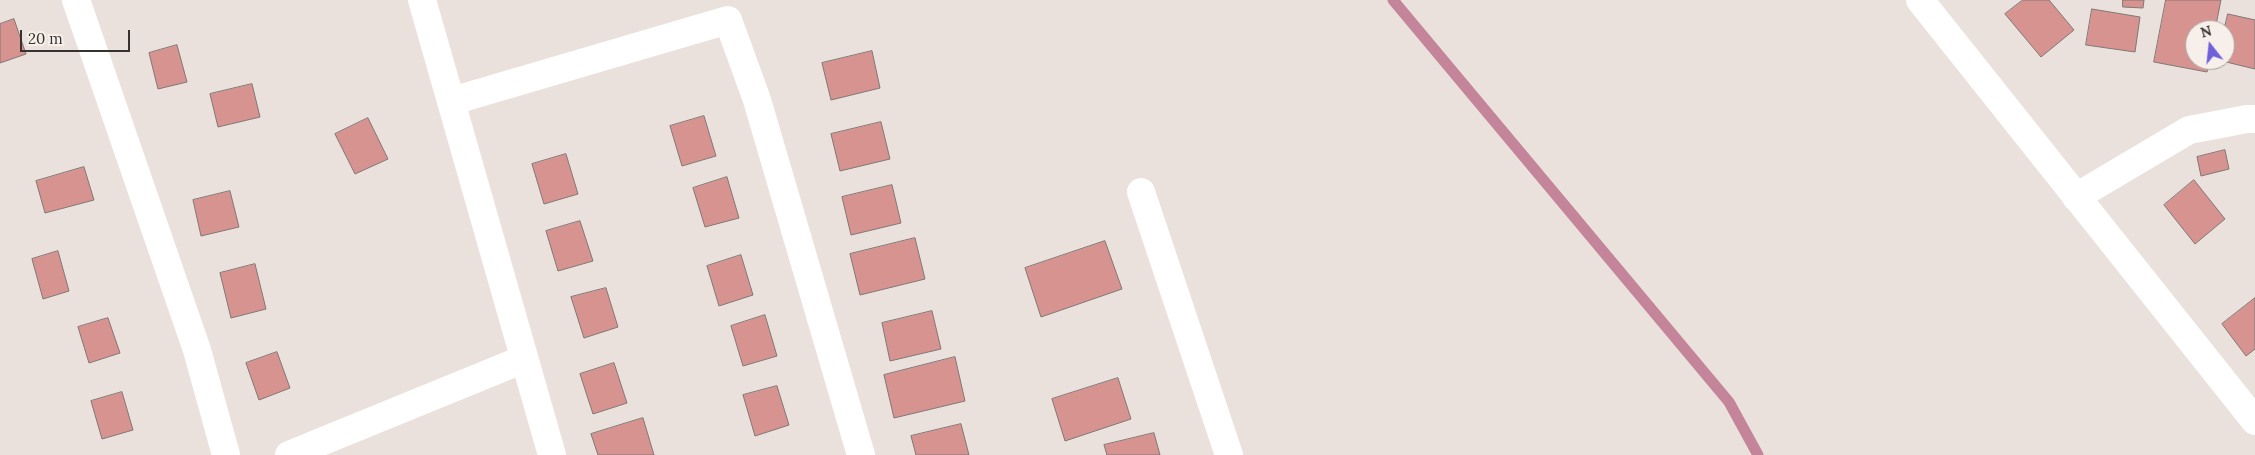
<!DOCTYPE html>
<html>
<head>
<meta charset="utf-8">
<style>
	body { margin:0 }
	#map { position:relative; width:2255px; height:455px; overflow:hidden; background:#eae1dd; font-family:Lora,serif }
	canvas { display:block }
	.north { position:absolute; left:2185px; top:20px; width:50px; height:50px; box-sizing:border-box; background:#f7efea; border:1px solid #a9a3a0; border-radius:50%; rotate:344deg; font-size:14px; font-weight:700; line-height:20px; text-align:center; color:#353230 }
	.north::after { content:''; display:block; margin:auto; width:18px; height:22px; background:#6f5fda; clip-path:polygon(50% 0,100% 100%,50% 72%,0 100%) }
	.scale { position:absolute; left:20px; top:30px; width:110px; height:22px; box-sizing:border-box; border:2px solid #353230; border-top:0; padding-left:6px; font-size:15px; line-height:18px; white-space:nowrap; color:#353230; -webkit-text-stroke:4px #f7efea; paint-order:stroke }
</style>
</head>
<body>
<div id="map">
<canvas width="2255" height="455"></canvas>
<div class="north">N</div>
<div class="scale">20 m</div>
</div>
<script>
const context = document.querySelector('canvas').getContext('2d');
context.lineJoin = 'round';
function stroke(path, color, width, dash) { context.strokeStyle = color; context.lineWidth = width; context.lineCap = dash ? 'butt' : 'round'; context.setLineDash(dash || []); context.stroke(path); }
function paint(path, color) { context.fillStyle = color; context.fill(path, 'evenodd'); }
stroke(new Path2D(`
	M1393,0L1729,402L1758,455`), '#c48499', 11);
const building = new Path2D(`
	M2023,0H2049L2074,30L2041,57L2005,14Z
	M2123,0H2144L2143,8L2123,7Z
	M2166,0H2221L2215,30H2195V60H2210L2207,72L2154,62Z
	M2092,9L2140,17L2135,52L2086,45Z
	M2228,14L2255,20V69L2218,60H2225L2224,30Z
	M14,19L26,54L0,63V24Z
	M177,45L187,82L158,89L149,53Z
	M872,51L880,88L831,100L822,63Z
	M252,84L260,117L218,127L210,94Z
	M704,116L716,156L682,166L670,126Z
	M368,118L388,159L355,174L335,134Z
	M881,122L890,159L840,171L831,134Z
	M2225,150L2229,169L2201,176L2197,157Z
	M566,154L578,194L544,204L532,164Z
	M84,167L94,200L45,213L36,181Z
	M727,177L739,218L705,227L693,188Z
	M2194,180L2225,219L2195,244L2164,205Z
	M892,185L901,223L851,235L842,197Z
	M230,191L239,227L201,236L193,200Z
	M580,221L593,261L558,271L546,231Z
	M915,238L925,279L860,295L850,254Z
	M1105,241L1122,289L1041,317L1025,268Z
	M58,251L69,291L43,299L32,259Z
	M741,255L753,295L719,306L707,266Z
	M255,264L266,309L231,318L220,273Z
	M606,288L618,327L584,338L571,297Z
	M2255,298V349L2246,356L2222,324Z
	M932,311L941,349L890,361L882,323Z
	M765,315L777,356L743,366L731,326Z
	M108,318L120,353L89,363L78,327Z
	M277,352L290,388L259,400L246,363Z
	M955,357L965,401L894,418L884,375Z
	M614,363L627,403L593,414L580,374Z
	M1118,378L1131,419L1065,441L1052,399Z
	M777,386L789,425L755,436L743,395Z
	M122,392L133,430L102,439L91,401Z
	M643,418L654,455H598L591,434Z
	M961,424L969,455H916L911,436Z
	M1154,433L1160,455H1107L1104,445Z`);
paint(building, '#d7938f');
stroke(building, '#807776', 1);
stroke(new Path2D(`
	M76,0L197,350L226,455
	M422,0L552,455
	M1920,0L2255,421
	M452,101L728,20L757,100L861,455
	M1141,192L1229,455
	M2076,197L2189,130L2247,119H2255
	M289,455L524,359`), '#fff', 28);
</script>
</body>
</html>
